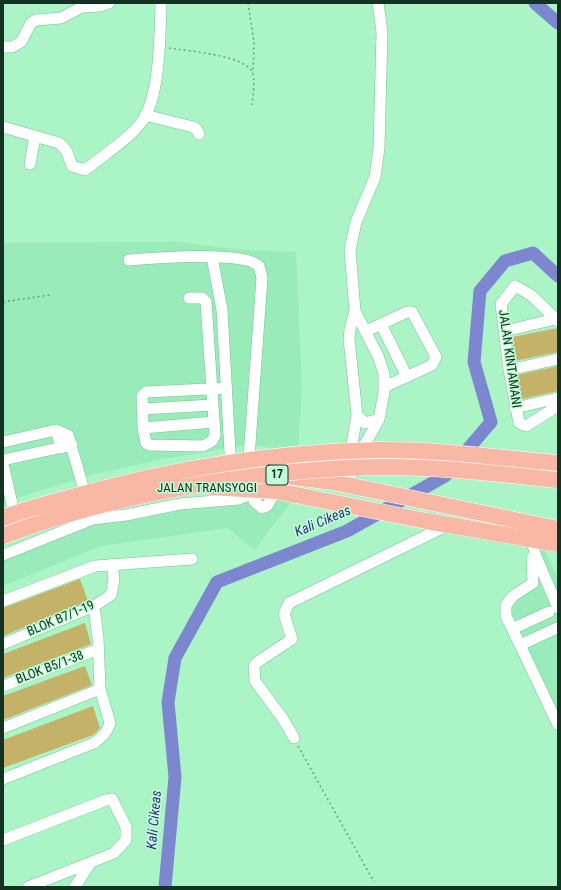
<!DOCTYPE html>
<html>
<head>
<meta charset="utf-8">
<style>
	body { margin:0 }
	#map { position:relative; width:561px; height:890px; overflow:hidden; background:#aaf4c6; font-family:"Roboto Condensed",sans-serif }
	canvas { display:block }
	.frame { position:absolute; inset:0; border:4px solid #143221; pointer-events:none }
</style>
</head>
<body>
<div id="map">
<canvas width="561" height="890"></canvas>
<div class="frame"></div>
</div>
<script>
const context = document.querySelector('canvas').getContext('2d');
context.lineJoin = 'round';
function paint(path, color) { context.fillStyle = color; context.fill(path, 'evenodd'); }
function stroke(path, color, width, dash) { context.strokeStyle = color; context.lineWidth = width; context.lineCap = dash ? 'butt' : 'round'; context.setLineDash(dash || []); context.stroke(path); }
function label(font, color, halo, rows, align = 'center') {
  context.font = font + ' "Roboto Condensed",sans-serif'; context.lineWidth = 3; context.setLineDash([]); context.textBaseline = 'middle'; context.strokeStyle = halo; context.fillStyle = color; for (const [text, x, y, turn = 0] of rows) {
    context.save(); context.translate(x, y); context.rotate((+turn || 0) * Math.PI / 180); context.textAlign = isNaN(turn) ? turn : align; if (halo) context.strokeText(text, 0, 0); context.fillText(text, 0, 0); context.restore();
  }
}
paint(new Path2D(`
	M179,242L242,250L296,252L302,388L298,451L248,445L163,459L95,474L3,502V243Z
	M217,495L294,499L254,550L228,528L101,546L3,586V550L120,512Z
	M527,542L542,545L558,578V717L504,607L534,578Z`), '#99ecba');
stroke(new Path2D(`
	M535,3L558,23
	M165,887L175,777L168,702L175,658L217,582L347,531L445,476L491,422L474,362L480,291L505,261L533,253L558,276`), '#7d87d0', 13);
paint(new Path2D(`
	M558,328V352L515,361L512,337Z
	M558,366V391L522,399L517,375Z
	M80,579L88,601L3,636V608Z
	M85,623L91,644L3,678V654Z
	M85,666L92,685L3,720V696Z
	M93,706L100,728L93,735L3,768V740Z`), '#c3b268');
const minor = new Path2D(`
	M3,47H12L21,42L31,23L36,20L61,18L82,7L100,6L109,3
	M145,115L193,127L197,130L199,134
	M3,127L59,143L66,150L72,166L85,170C103,155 135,136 146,115C160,86 160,35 161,3
	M30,164L35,136
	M212,257L222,310L231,470
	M129,260C153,258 244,251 259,266L262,278L248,471
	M189,298H202L206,302L215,435L212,441L203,446L149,445L146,443L143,428L142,396L146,392L227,388
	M558,321L531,295L515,286L501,304L509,370L519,423L526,426L558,406
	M381,324L407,377
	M366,331L407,312H412L436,357L432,365L384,387
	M505,331L555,319
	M509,370L558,359
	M515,408L558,398
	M142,409L213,405
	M357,415L365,423L379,419
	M143,428L214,422
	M56,430L68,435L84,490
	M3,442L56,430L61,448
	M3,460L72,445
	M3,464L14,513
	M337,474L352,444L357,415L349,339L350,329L355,311L350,250L356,222L375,177L379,148L382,32L378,3
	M346,485L359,455L379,419L384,392V374L378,356L355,311
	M261,489L254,501L262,508L267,506L276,491
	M532,539L535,554L532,558L533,583L513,596L506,605V616L520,645L557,628
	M535,554L558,608
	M3,555L93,519L126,515L180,504L239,499L244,497L249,488
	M3,601L95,566L192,559
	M512,629L549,612
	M3,644L94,606L111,595L114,579L112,564
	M520,645L558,725
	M3,686L98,649
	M3,728L100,689
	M294,738L283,719L255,681L254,667L256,663L292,639L284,614L289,603L448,525
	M3,779L94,743C102,737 107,733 110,723L100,689L98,638L94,606
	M3,840L106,800L112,799L126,827V840L114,853L28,887
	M75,887L90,863`);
const highway = new Path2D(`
	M287,476L333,482L558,529
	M210,487L276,491L426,521L558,544`);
stroke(minor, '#77bf94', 12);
stroke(highway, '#fff', 17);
stroke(new Path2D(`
	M248,3L254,42L253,73
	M169,48C186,51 248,55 253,74C255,83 253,96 252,105
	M3,302L50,295
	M298,746L374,882`), '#69a17f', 1.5, [2, 3]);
stroke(minor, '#fff', 11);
stroke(highway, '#f9b8a5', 16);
const highwayBridge = new Path2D(`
	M3,518C26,509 49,503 72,497C171,469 275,452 377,450C437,449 498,458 558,463
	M3,536C115,493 257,470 377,467C437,466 498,474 558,480`);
stroke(highwayBridge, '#fff', 17, []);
stroke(highwayBridge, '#f9b8a5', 16);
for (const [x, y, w] of [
	[277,475,22]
]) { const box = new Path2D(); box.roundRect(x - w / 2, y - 10, w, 20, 3); context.fillStyle = '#c3fdd8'; context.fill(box); stroke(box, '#143221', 1); }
label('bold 12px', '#143221', null, [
	["17",277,475]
]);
label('13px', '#143221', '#c3fdd8', [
	["JALAN KINTAMANI",509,359,82],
	["JALAN TRANSYOGI",207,489],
	["BLOK B7/1-19",61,619,-23],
	["BLOK B5/1-38",50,668,-21]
]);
label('italic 14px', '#2e2d83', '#c3fdd8', [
	["Kali Cikeas",323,522,-23],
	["Kali Cikeas",155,820,-85]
]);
</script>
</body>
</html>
